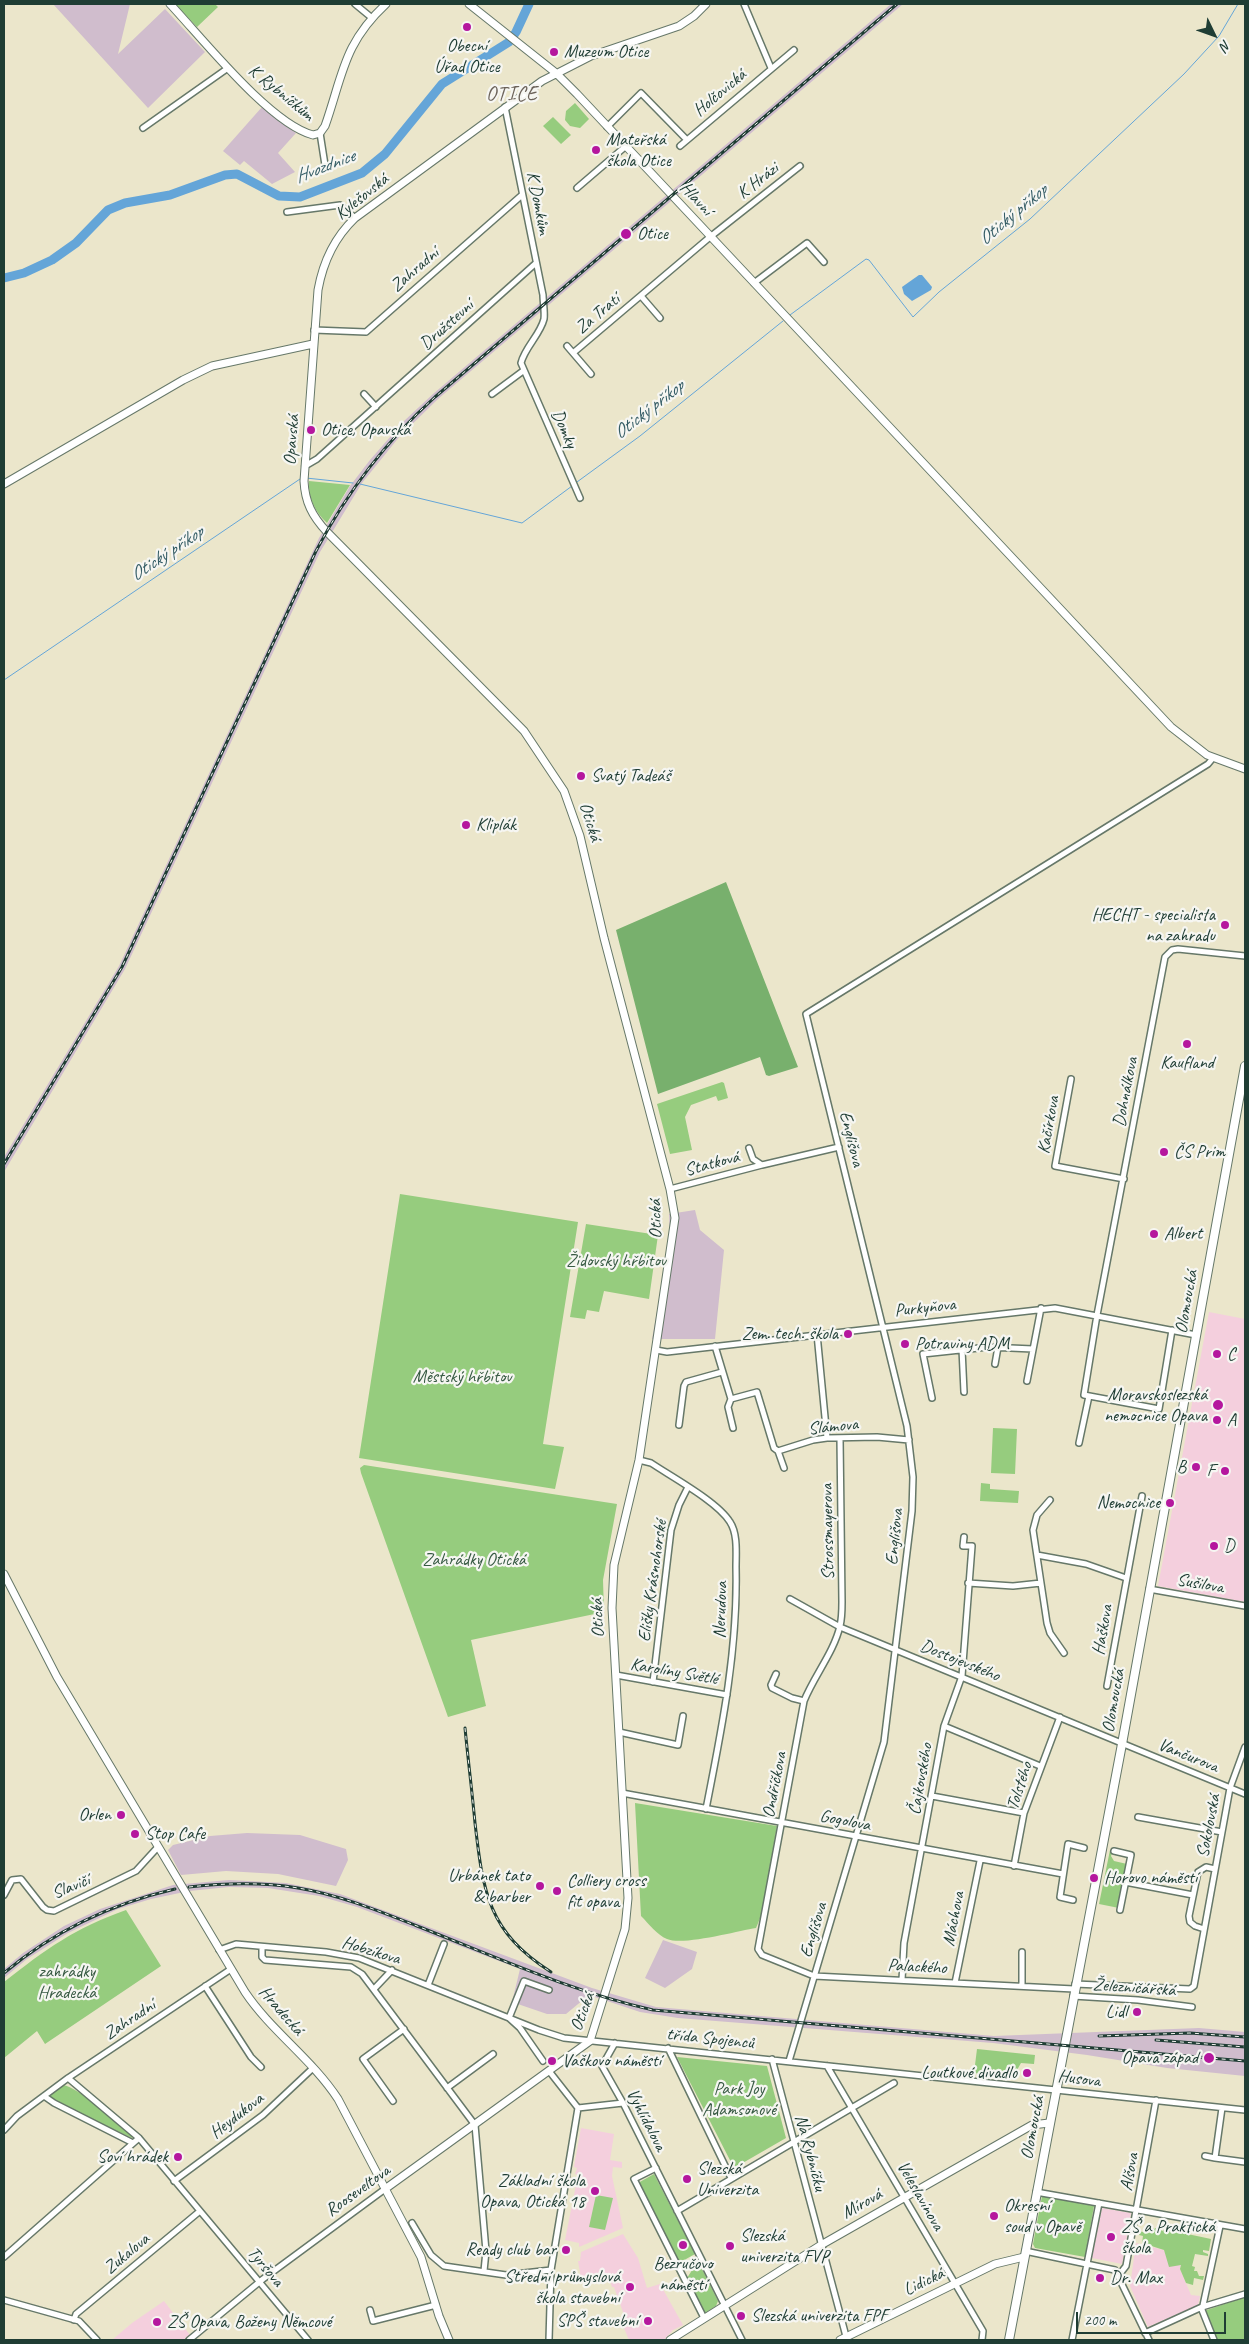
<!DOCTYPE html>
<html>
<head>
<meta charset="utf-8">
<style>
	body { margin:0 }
	#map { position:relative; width:1249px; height:2344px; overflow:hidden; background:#ebe6cb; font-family:Caveat,sans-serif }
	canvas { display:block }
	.frame { position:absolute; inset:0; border:5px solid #1f3d34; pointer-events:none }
	.north { position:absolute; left:1189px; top:10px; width:50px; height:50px; -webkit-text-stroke:4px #f6f6f2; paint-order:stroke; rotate:132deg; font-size:14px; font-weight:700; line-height:20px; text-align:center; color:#1f3d34 }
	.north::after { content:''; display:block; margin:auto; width:18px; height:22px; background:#1f3d34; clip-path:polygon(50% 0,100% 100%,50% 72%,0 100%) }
	.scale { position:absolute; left:1076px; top:2312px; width:150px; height:22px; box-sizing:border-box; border:2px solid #1f3d34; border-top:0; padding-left:6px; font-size:15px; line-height:18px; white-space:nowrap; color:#1f3d34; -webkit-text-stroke:4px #f6f6f2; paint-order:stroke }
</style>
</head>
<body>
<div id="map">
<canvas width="1249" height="2344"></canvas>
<div class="frame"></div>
<div class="north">N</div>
<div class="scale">200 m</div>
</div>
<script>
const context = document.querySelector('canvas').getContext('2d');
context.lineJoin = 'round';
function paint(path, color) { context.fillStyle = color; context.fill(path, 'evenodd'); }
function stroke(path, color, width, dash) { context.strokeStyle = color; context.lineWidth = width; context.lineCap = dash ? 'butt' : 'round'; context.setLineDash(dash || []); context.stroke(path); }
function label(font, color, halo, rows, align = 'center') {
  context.font = font + ' Caveat,sans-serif'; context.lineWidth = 4.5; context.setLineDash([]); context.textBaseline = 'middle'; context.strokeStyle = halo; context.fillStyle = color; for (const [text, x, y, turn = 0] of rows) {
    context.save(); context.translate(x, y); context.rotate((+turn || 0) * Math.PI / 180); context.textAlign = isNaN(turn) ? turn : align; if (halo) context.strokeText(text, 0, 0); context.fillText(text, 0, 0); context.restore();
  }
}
paint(new Path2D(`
	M1209,1312L1245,1319V1602L1158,1586Z
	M581,2128L614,2134L610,2160L622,2162V2168L613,2167L612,2176L623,2228L579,2247V2243L565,2240L578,2175L575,2174L577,2168L574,2167Z
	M1102,2208L1131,2213L1122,2264L1092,2258Z
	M623,2234L638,2258L647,2288L660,2284L683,2325L673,2330L664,2340H629L624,2328L628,2326L614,2287H612L610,2280L592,2284L581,2278L578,2261H580L581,2252Z
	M1136,2243L1164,2250L1167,2259L1181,2264L1180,2269L1191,2295L1200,2296L1198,2305L1148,2327L1130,2286Z
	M164,2301L190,2335L183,2340H112L132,2323Z`), '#f4cfdd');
paint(new Path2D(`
	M53,4H130L118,54L165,9L205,52L148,108Z
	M891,4H903L438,399L400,436L362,483L320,552L125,969L4,1172V1157L119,966L319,538L350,486L370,460L404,421L433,394Z
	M262,107L296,133L278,153L295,172L272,184L244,161L240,165L223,151Z
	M695,1210L700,1230L724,1250L715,1339H652L670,1238L669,1214Z
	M247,1833L300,1835L346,1849L348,1860L336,1886L278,1874L226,1871L181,1875L168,1850L173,1845L210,1836Z
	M229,1880L286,1883L340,1894L592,1988L656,2007L994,2036L1199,2028L1245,2032V2076L1167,2068L1087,2055L993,2043L678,2018L640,2012L589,1995L566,2014H547L512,2002L520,1969L357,1907L319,1896L268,1888L229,1887L189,1891L151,1899L118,1909L68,1933L27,1959L4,1978V1969L23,1953L64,1926L100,1909L173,1885Z
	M663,1940L697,1952L692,1969L665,1988L645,1978Z`), '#d0bdcd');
paint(new Path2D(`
	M175,4H215L218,7L197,27Z
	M575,103L589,119L580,128L570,126L565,120L566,111Z
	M553,117L571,135L561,144L543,126Z
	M309,481L350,485L327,523C315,512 308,498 309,481Z
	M722,1082L724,1083L728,1098L718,1101L716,1096L691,1105L685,1117L692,1150L670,1154L657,1104Z
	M400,1194L578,1222L543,1444L564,1447L555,1489L359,1458Z
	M586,1224L658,1235L649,1299L604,1291L599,1312L587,1310L585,1319L570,1317Z
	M993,1428L1017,1429L1015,1474L991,1473Z
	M364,1465L617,1504L603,1580L604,1612L471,1640L486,1706L448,1717L361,1473L360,1468Z
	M981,1483L990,1484V1489L1019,1491L1018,1503L980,1501Z
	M635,1803L777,1826L761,1916L756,1928C737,1931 683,1946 667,1939C657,1935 649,1924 641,1916Z
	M1110,1850H1113L1111,1856L1114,1861L1127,1864L1119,1908L1099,1904Z
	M126,1910L161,1966L45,2044L37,2031L4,2058V1982C46,1949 75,1928 126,1910Z
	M977,2049L1035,2055L1034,2064L1021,2063L1017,2070H1007L1004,2077L974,2073Z
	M677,2057L767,2066L786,2138L734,2168Z
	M63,2085C78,2087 122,2124 133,2136L132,2138L50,2099L52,2092Z
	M654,2174L695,2254L679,2263L638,2183Z
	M596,2195L613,2198L605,2230L589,2227Z
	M1042,2196L1094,2206L1085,2257L1035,2248L1033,2244Z
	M1149,2224L1154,2229L1156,2228L1163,2231L1164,2229L1211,2239L1209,2251L1203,2250V2252L1208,2254V2256L1195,2254L1192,2266L1195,2267L1194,2271H1197L1199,2276H1204L1203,2280L1194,2278L1193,2285L1186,2283L1180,2269L1181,2265L1169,2267L1164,2250L1142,2243L1143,2236L1139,2235V2231L1147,2233Z
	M698,2261L718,2301L716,2306L705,2313L687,2278Z
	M1245,2297V2340H1216L1204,2311Z`), '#96cc7e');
paint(new Path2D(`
	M726,882L798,1067L769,1076L766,1075L760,1057L658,1094L616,930Z`), '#78b06d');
paint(new Path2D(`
	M919,275H922L932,287L931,290L912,301L904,294L902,287Z`), '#64a5d8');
stroke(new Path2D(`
	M790,315L866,259L869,260L913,317L939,292L1030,219L1184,74L1219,36L1238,4
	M306,478L353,483
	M577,482L640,436L783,321
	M360,484L522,523L572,486
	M4,680L300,479`), '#64a5d8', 1);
stroke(new Path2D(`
	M4,278L24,273L52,260L76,243L108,210L125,203L170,195L225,175L237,174L279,196L300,197L362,173L385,154L442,84L509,42L516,32L529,4`), '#64a5d8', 9);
const street = new Path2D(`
	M355,4L372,18
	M744,4L771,68
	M505,107L543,295C543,302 545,312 544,319C540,335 525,347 521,363L580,498
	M607,127L641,93L687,140
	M143,128L228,68
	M320,133L325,165
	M680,146L794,50
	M577,188L626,146
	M287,212L340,205L355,218
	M754,283L807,243L824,262
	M641,296L660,318
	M314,330L366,332L522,195
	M567,346L591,374
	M573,353L710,237L800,166
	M364,394L376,407
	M492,394L523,371
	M305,466L317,459L536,263
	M1071,1079L1055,1166L1124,1179
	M749,1148L753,1159L762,1165L839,1147
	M670,1189L762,1165
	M1172,1330L1159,1409L1084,1395L1097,1315L1165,957L1172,950L1178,949L1245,956
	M817,1334L827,1438
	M715,1346L731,1399L757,1392L774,1448L778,1451
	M962,1349L964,1392
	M656,1350L667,1352L1055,1308L1196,1335
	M995,1364L998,1347
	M1027,1381L1041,1308
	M932,1398L923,1354L988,1347L1033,1349
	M731,1399L728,1407L733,1428
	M679,1425L684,1386L686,1382L722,1372
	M840,1438L842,1602C842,1610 842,1618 840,1626C834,1652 814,1676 804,1701L758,1949L762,1955L814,1976L1074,1989
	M1079,1443L1089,1396
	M639,1460L651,1463C672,1477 718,1502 730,1522C738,1534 736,1554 736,1567C738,1649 722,1728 706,1809
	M784,1468L778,1451L813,1440L827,1438L877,1437L909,1440
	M1050,1500L1037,1515L1033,1530L1047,1623L1050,1633L1064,1653
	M1037,1555L1086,1564L1126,1578
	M968,1583L1013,1586L1041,1583
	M1149,1589L1245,1606
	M790,1599L840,1627L1245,1794
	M776,1674L771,1685L772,1688L792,1698L804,1701
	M616,1675L727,1695
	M653,1682L671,1530L679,1505L688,1487
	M1107,1686L1142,1496
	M944,1726L1040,1766
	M619,1732L678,1745L683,1716
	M622,1793L1063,1874
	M932,1796L1024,1813
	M1138,1817L1222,1832
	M1114,1851L1131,1855L1120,1910
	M1014,1866L1024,1813L1060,1717
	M1125,1882L1193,1895
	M4,1895L12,1880L21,1879L43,1907L47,1910L54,1911L136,1871L157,1848
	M1073,1900L1060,1897L1068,1844L1084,1848
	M1204,1929L1195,1926L1190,1922L1189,1916L1198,1872L1206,1867L1215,1869
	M262,1947V1957L265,1960L351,1967L362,1974L475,2125L486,2251L484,2271
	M219,1950L236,1944L326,1952L359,1958L539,2030L564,2038L1245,2110
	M902,1980L904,1943L944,1726L962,1676L972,1546H963L964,1537
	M955,1983L980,1861
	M1075,1984L1190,1989L1194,1986L1230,1788L1245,1747
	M428,1985L444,1944
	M205,1986L251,2057L261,2067
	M1022,1986V1952
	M374,1989L392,1970
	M1073,1996L1138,2000L1192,2007
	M615,2043L602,2066L623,2103L742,2340
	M668,2048L731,2178
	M772,2059L847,2340
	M543,2061L520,2028L509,2018L524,1981L549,1990
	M789,2061L884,1742L912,1511L913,1477L907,1426L806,1014L1208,764L1213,758
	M827,2066L983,2331L982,2340
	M549,2071L578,2108L623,2103
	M68,2078L139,2138L308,2340
	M447,2088L493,2054
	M44,2096L54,2103L133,2143
	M393,2101L363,2059L404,2029
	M1222,2108L1215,2158L1245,2162
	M4,2130L17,2116L68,2078L231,1969
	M1205,2156L1215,2158
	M656,2168L634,2179L704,2318
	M174,2181L263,2115L313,2068
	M1036,2192L1245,2229
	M677,2211L894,2083
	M412,2223L431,2255L444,2266L506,2275L551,2270
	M1025,2251L1115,2270L1149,2340
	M4,2257L139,2138
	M1119,2275L1126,2266L1156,2100
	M4,2300L79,2321L97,2340
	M370,2310L373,2321L436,2305
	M74,2320L76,2314L200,2211
	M1145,2333L1202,2307L1245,2294
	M189,2340L263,2279L385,2189
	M549,2340L551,2270L578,2108
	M1072,2340L1099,2203
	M1214,2340L1202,2310L1220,2226`);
const secondary = new Path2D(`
	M170,4C202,38 270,124 313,135L320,133L325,126C343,75 343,44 386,4
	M469,4L556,73L577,94L1171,727L1207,755L1245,769
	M4,484L183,380L212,366L313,344
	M4,1574L57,1677L245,1992C271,2031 312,2059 338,2099L421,2257L439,2316L449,2340
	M385,2189L590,2041L625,1929L628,1898L612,1608L614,1565L639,1460L675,1218L670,1189L604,938L580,836L564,791L524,731L327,532C312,516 305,502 304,481L318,290C323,262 334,238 355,218L542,81L591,56L679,26L694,16L706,4
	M670,2340L821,2245L1032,2125L1049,2123
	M840,2340L995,2264L1024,2257`);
const primary = new Path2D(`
	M1009,2340L1122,1744L1245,1066`);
stroke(street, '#667869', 8);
stroke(secondary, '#667869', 9);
stroke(primary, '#667869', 10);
stroke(street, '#fff', 5);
stroke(secondary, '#fff', 7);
stroke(primary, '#fff', 8);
const rail = new Path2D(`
	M4,1164L122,967L316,551C347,492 386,441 435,397L897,4
	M465,1728C468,1759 472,1791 475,1823C483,1892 488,1932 551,1972
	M189,1887C226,1883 262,1882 298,1888C340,1895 379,1911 417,1926C494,1956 572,1992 653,2010L1245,2061
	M4,1973C54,1931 110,1904 175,1889
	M1099,2036L1190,2033L1245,2037
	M1156,2040L1245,2047`);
stroke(rail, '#1f3d34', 3);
stroke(rail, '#f6f6f2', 1, [4]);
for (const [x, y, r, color] of [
	[467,27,5,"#b5179e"],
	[554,52,5,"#b5179e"],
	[596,150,5,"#b5179e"],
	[626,234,6,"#b5179e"],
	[311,430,5,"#b5179e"],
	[581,776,5,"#b5179e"],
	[466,825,5,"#b5179e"],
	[1225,925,5,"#b5179e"],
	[1187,1044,5,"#b5179e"],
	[1164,1152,5,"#b5179e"],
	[1154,1234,5,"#b5179e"],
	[848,1334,5,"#b5179e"],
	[905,1344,5,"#b5179e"],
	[1217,1354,5,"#b5179e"],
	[1218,1405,6,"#b5179e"],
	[1217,1420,5,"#b5179e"],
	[1196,1467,5,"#b5179e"],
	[1225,1471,5,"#b5179e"],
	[1170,1503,5,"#b5179e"],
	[1214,1546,5,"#b5179e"],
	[121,1815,5,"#b5179e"],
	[135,1834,5,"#b5179e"],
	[1094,1878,5,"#b5179e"],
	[540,1886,5,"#b5179e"],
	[557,1891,5,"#b5179e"],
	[1137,2012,5,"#b5179e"],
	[1209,2058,6,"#b5179e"],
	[552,2061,5,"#b5179e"],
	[1027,2073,5,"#b5179e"],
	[178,2157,5,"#b5179e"],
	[687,2179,5,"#b5179e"],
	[595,2191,5,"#b5179e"],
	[994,2216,5,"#b5179e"],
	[1111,2237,5,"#b5179e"],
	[683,2245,5,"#b5179e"],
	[730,2246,5,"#b5179e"],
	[566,2250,5,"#b5179e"],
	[1100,2278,5,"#b5179e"],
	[630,2287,5,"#b5179e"],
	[741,2316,5,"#b5179e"],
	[648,2321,5,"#b5179e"],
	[157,2322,5,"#b5179e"]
]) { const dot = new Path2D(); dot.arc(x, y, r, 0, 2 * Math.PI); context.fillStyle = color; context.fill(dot); stroke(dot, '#f6f6f2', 2); }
label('18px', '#1f3d34', '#f6f6f2', [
	["Obecní",467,46,"center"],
	["Úřad Otice",467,67,"center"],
	["Muzeum Otice",564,52],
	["Mateřská",606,140],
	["škola Otice",606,161],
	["Otice",637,234],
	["Otice, Opavská",321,430],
	["Svatý Tadeáš",591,776],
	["Kliplák",476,825],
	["HECHT - specialista",1215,915,"right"],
	["na zahradu",1215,936,"right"],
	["Kaufland",1187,1063,"center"],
	["ČS Prim",1174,1152],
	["Albert",1164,1234],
	["Zem. tech. škola",838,1334,"right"],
	["Potraviny ADM",915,1344],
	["C",1227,1354],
	["Moravskoslezská",1207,1395,"right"],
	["nemocnice Opava",1207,1416,"right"],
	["A",1227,1420],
	["B",1186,1467,"right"],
	["F",1215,1471,"right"],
	["Nemocnice",1160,1503,"right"],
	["D",1224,1546],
	["Orlen",111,1815,"right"],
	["Stop Cafe",145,1834],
	["Urbánek tato",530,1876,"right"],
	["& barber",530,1897,"right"],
	["Horovo náměstí",1104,1878],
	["Colliery cross",567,1881],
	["fit opava",567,1902],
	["Lidl",1127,2012,"right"],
	["Opava západ",1198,2058,"right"],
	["Vaškovo náměstí",562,2061],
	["Loutkové divadlo",1017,2073,"right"],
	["Soví hrádek",168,2157,"right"],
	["Slezská",697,2169],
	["Univerzita",697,2190],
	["Základní škola",585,2181,"right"],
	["Opava, Otická 18",585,2202,"right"],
	["Okresní",1004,2206],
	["soud v Opavě",1004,2227],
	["ZŠ a Praktická",1121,2227],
	["škola",1121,2248],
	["Slezská",740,2236],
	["univerzita FVP",740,2257],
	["Ready club bar",556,2250,"right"],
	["Bezručovo",683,2264,"center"],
	["náměstí",683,2285,"center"],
	["Střední průmyslová",620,2277,"right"],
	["škola stavební",620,2298,"right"],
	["Dr. Max",1110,2278],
	["Slezská univerzita FPF",751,2316],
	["SPŠ stavební",638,2321,"right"],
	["ZŠ Opava, Boženy Němcové",167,2322]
], 'left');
label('18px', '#1f3d34', '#f6f6f2', [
	["K Rybníčkům",281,93,39],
	["Holčovická",720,93,-40],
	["K Hrázi",758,181,-38],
	["Kylešovská",362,197,-39],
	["Hlavní",696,199,47],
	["K Domkům",538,203,79],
	["Zahradní",415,270,-41],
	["Za Tratí",598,314,-40],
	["Družstevní",447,325,-42],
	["Domky",564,429,66],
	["Opavská",292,440,-86],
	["Otická",590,822,73],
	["Dohnálkova",1126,1092,-79],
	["Kačírkova",1049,1125,-80],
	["Englišova",851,1139,76],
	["Statková",712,1164,-15],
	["Otická",656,1219,-91],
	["Olomoucká",1187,1302,-80],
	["Purkyňova",925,1308,-6],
	["Slámova",833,1427,-6],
	["Strossmayerova",828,1532,-91],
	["Englišova",895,1537,-84],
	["Elišky Krásnohorské",653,1581,-82],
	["Sušilova",1200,1584,10],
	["Nerudova",721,1610,-88],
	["Otická",598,1618,-92],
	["Haškova",1103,1630,-80],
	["Dostojevského",960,1661,22],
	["Karolíny Světlé",674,1672,10],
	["Olomoucká",1114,1701,-80],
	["Vančurova",1188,1756,22],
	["Čajkovského",921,1779,-80],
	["Ondříčkova",775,1785,-79],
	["Tolstého",1020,1786,-72],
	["Gogolova",845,1821,11],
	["Sokolovská",1209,1826,-79],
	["Slavičí",71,1887,-22],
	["Máchova",954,1919,-79],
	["Englišova",814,1930,-73],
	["Hobzíkova",371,1951,17],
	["Palackého",917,1967,3],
	["Železničářská",1134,1988,4],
	["Hradecká",281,2011,49],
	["Otická",583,2012,-69],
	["Zahradní",130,2020,-34],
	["třída Spojenců",710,2039,6],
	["Husova",1079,2079,7],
	["Heydukova",237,2116,-38],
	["Vyhlídalova",646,2120,63],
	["Olomoucká",1033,2128,-79],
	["Na Rybníčku",810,2153,75],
	["Alšova",1130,2172,-80],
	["Rooseveltova",358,2191,-36],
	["Veleslavínova",920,2196,60],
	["Mírová",862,2204,-30],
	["Zukalova",127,2254,-40],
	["Tyršova",265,2267,50],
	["Lidická",924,2282,-26]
]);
label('18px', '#375a43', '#f6f6f2', [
	["Židovský hřbitov",616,1261],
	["Městský hřbitov",462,1377],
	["Zahrádky Otická",474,1560],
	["zahrádky",67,1972],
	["Hradecká",67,1993],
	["Park Joy",739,2089],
	["Adamsonové",739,2110]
]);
label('italic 19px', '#345c65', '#f6f6f2', [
	["Hvozdnice",325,167,-21],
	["Otický příkop",1013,215,-40],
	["Otický příkop",649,410,-38],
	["Otický příkop",167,554,-34]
]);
context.letterSpacing = '1px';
label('20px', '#6b6259', '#f6f6f2', [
	["OTICE",512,95]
]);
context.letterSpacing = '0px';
</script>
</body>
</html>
